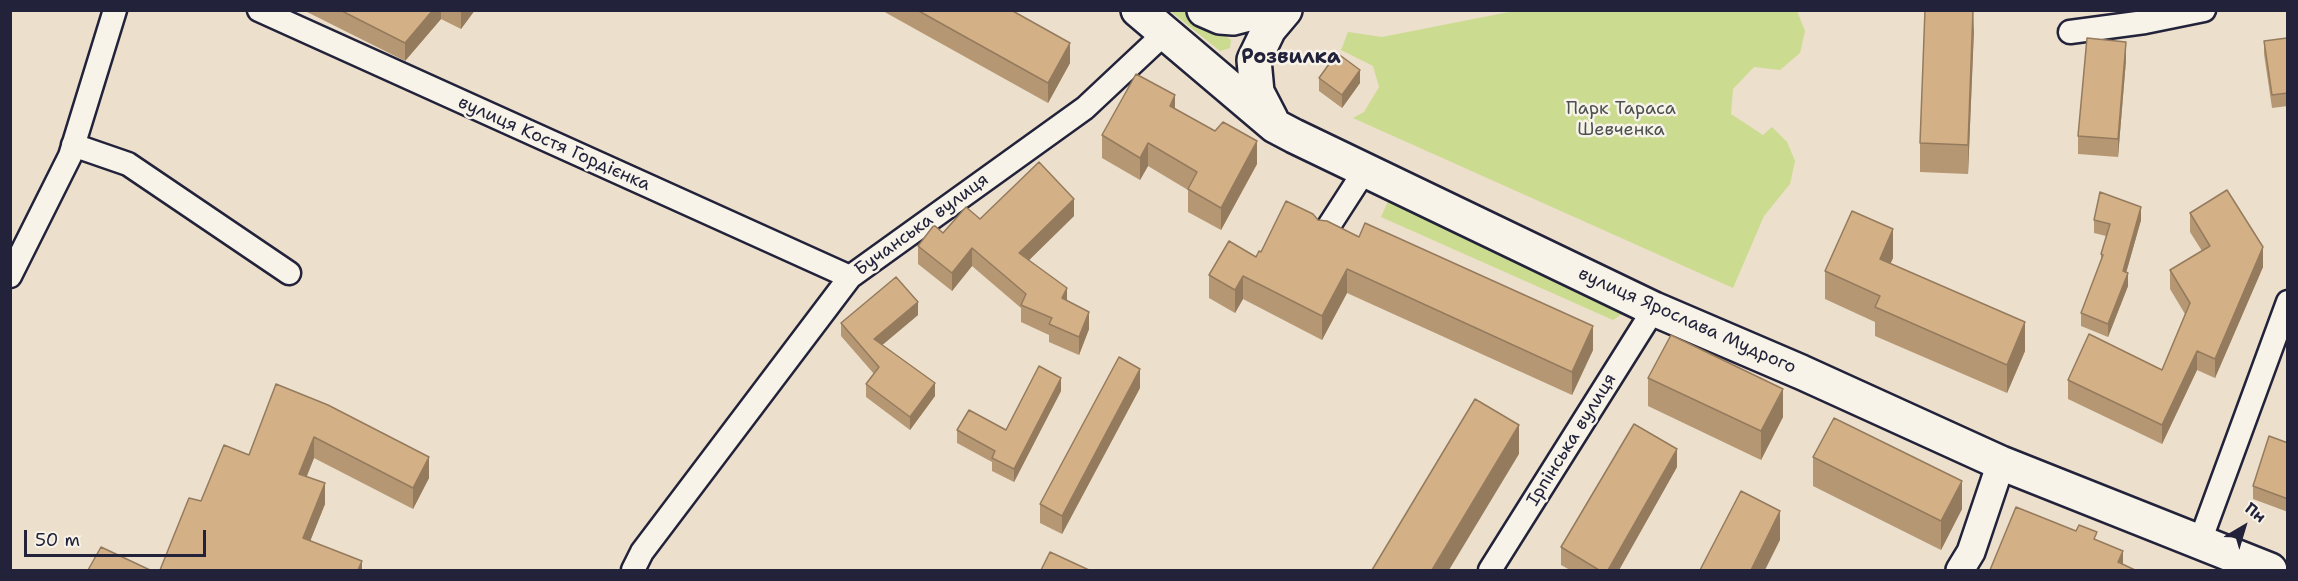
<!DOCTYPE html>
<html>
<head>
<meta charset="utf-8">
<style>
	body { margin:0 }
	#map { position:relative; width:2298px; height:581px; overflow:hidden; background:#ecdfcb; font-family:"Shantell Sans",sans-serif }
	canvas { display:block }
	.frame { position:absolute; inset:0; border:12px solid #22223b; pointer-events:none }
	.north { position:absolute; left:2214px; top:497px; width:60px; height:60px; -webkit-text-stroke:4px #f7f3e8; paint-order:stroke; rotate:38deg; font-size:16px; font-weight:700; line-height:24px; text-align:center; color:#22223b }
	.north::after { content:''; display:block; margin:auto; width:21px; height:27px; background:#22223b; clip-path:polygon(50% 0,100% 100%,50% 72%,0 100%) }
	.scale { position:absolute; left:24px; top:530px; width:182px; height:27px; box-sizing:border-box; border:3px solid #22223b; border-top:0; padding-left:8px; font-size:18px; line-height:21px; white-space:nowrap; color:#22223b; -webkit-text-stroke:4px #f7f3e8; paint-order:stroke }
</style>
</head>
<body>
<div id="map">
<canvas width="2298" height="581"></canvas>
<div class="frame"></div>
<div class="north">Пн</div>
<div class="scale">50 m</div>
</div>
<script>
const g = document.querySelector('canvas').getContext('2d');
g.lineJoin = 'round';
function paint(path, color) { g.fillStyle = color; g.fill(path, 'evenodd'); }
const toPath = rows => new Path2D(rows.map(r => 'M' + r).join(''));
function trace(path, color, width, dash) { g.strokeStyle = color; g.lineWidth = width; g.lineCap = dash ? 'butt' : 'round'; g.setLineDash(dash || []); g.stroke(path); }
function label(font, color, halo, rows, align = 'center') {
  g.font = font + ' "Shantell Sans",sans-serif'; g.lineWidth = 5; g.setLineDash([]); g.textBaseline = 'middle'; g.strokeStyle = halo; g.fillStyle = color; for (const [text, x, y, turn = 0] of rows) {
    g.save(); g.translate(x, y); g.rotate((+turn || 0) * Math.PI / 180); g.textAlign = isNaN(turn) ? turn : align; if (halo) g.strokeText(text, 0, 0); g.fillText(text, 0, 0); g.restore();
  }
}
paint(toPath([
	[1170,11,1194,11,1231,40,1230,48,1220,51],
	[1514,11,1797,11,1805,31,1800,53,1780,70,1754,67,1733,89,1731,114,1763,135,1772,127,1787,142,1795,161,1790,184,1764,216,1733,288,1353,118,1364,112,1379,87,1373,66,1341,50,1348,32,1382,37],
	[1389,199,1630,309,1613,320,1381,217]
]), '#cbdb8f');
const minor = toPath([
	[259,10,850,277],
	[2070,32,2145,22,2204,10],
	[73,145,128,164,289,273],
	[1325,232,1365,170],
	[10,276,70,156,115,10],
	[2199,544,2288,302],
	[633,570,642,552,850,277,1085,108,1165,33],
	[1490,570,1654,309]
]);
const tertiary = toPath([
	[1960,570,1971,552,2001,463]
]);
const primary = toPath([
	[1138,10,1275,126,1294,136,1654,309,1801,372,2001,463,2270,570],
	[1204,10,1220,17,1233,18,1264,10],
	[1271,119,1257,92,1254,60,1269,29,1285,10]
]);
trace(minor, '#22223b', 27);
trace(tertiary, '#22223b', 32);
trace(primary, '#22223b', 38);
trace(minor, '#f7f3e8', 22);
trace(tertiary, '#f7f3e8', 27);
trace(primary, '#f7f3e8', 33);
paint(toPath([
	[303,10,475,10,461,29,441,19,405,61],
	[881,10,1011,10,1070,63,1048,103],
	[1974,29,1968,174,1920,172,1920,143],
	[2287,38,2288,106,2272,108,2264,54,2264,41],
	[2126,60,2118,157,2078,154,2078,136],
	[1319,78,1360,83,1342,108,1319,91],
	[1175,109,1257,164,1221,230,1188,212,1188,190,1148,166,1140,180,1102,158,1102,135],
	[2190,213,2263,267,2215,378,2197,370,2162,444,2068,399,2068,380,2162,370,2185,314,2170,289,2170,270,2202,251,2190,232],
	[1074,216,1029,260,1067,301,1089,329,1079,355,1049,342,1049,335,1021,322,1021,308,972,266,952,291,918,264,918,246,943,233,980,219],
	[1318,220,1593,350,1572,395,1347,293,1322,340,1243,299,1235,313,1209,298,1209,275,1256,257,1261,252],
	[2094,220,2141,220,2126,272,2128,286,2108,337,2081,326,2081,313,2101,262,2101,254,2106,236,2094,233],
	[1893,258,1890,264,2025,351,2007,393,1875,336,1875,322,1825,299,1825,271],
	[918,315,882,345,935,396,910,430,866,397,866,384,874,374,841,336,841,323],
	[1648,378,1783,417,1761,460,1648,406],
	[276,384,429,478,413,509,314,458,307,476,325,504,310,541,362,570,201,501,249,455],
	[1140,388,1062,534,1040,523,1040,504],
	[1061,391,1014,482,992,471,992,462,957,443,957,430,1006,430],
	[2288,443,2288,512,2253,499,2253,486],
	[1813,457,1962,509,1941,550,1813,486],
	[1677,467,1619,570,1570,570,1561,565,1561,547]
]), '#b69773');
paint(toPath([
	[433,10,441,10,441,19,405,61,405,43],
	[461,10,475,10,461,29],
	[1974,10,1974,29,1968,174,1968,145],
	[2126,42,2126,60,2118,157,2118,139],
	[1070,43,1070,63,1048,103,1048,83],
	[1360,70,1360,83,1342,108,1342,95],
	[1175,95,1175,118,1170,106],
	[1257,141,1257,164,1221,230,1221,208],
	[1148,143,1148,166,1140,180,1140,158],
	[1074,199,1074,216,1019,270,1019,253],
	[2141,207,2141,220,2123,284,2123,271],
	[1893,229,1893,258,1880,287,1880,259],
	[2263,247,2263,267,2215,378,2215,359],
	[972,248,972,266,952,291,952,273],
	[1347,269,1347,293,1322,340,1322,316],
	[2128,273,2128,286,2108,337,2108,324],
	[1243,276,1243,299,1235,313,1235,290],
	[1067,288,1067,306,1062,298],
	[918,302,918,315,874,352,874,339],
	[1089,312,1089,329,1079,355,1079,337],
	[2025,322,2025,351,2007,393,2007,365],
	[1593,326,1593,350,1572,395,1572,372],
	[2197,351,2197,370,2162,444,2162,425],
	[1140,369,1140,388,1062,534,1062,516],
	[1061,378,1061,391,1014,482,1014,469],
	[935,383,935,396,910,430,910,417],
	[1783,389,1783,417,1761,460,1761,431],
	[1519,425,1519,454,1449,570,1432,570],
	[314,437,314,458,299,495,299,474],
	[1677,449,1677,467,1619,570,1608,570],
	[429,457,429,478,413,509,413,488],
	[1962,481,1962,509,1941,550,1941,521],
	[325,483,325,504,303,559,303,538],
	[1780,511,1780,540,1765,570,1751,570],
	[2123,551,2123,570,2118,562],
	[362,561,362,570,358,570]
]), '#947b5e');
const building = toPath([
	[340,10,433,10,405,43,340,10],
	[917,10,1011,10,1070,43,1048,83,917,10],
	[1925,10,1973,10,1968,145,1920,143,1925,10],
	[2087,38,2126,42,2118,139,2078,136,2087,38],
	[2287,38,2288,93,2272,95,2264,41,2287,38],
	[1337,53,1360,70,1342,95,1319,78,1337,53],
	[1136,74,1175,95,1170,106,1215,131,1223,122,1257,141,1221,208,1188,189,1197,172,1148,143,1140,158,1102,135,1136,74],
	[1039,162,1074,199,1019,253,1067,288,1062,298,1089,312,1079,337,1049,324,1052,318,1021,305,1026,294,972,248,952,273,918,246,934,225,943,233,966,207,980,219,1039,162],
	[2227,190,2263,247,2215,359,2197,351,2162,425,2068,380,2089,334,2162,370,2190,303,2170,270,2210,246,2190,213,2227,190],
	[2100,192,2141,207,2123,271,2128,273,2108,324,2081,313,2103,255,2101,254,2110,224,2094,220,2100,192],
	[1286,201,1313,214,1318,220,1327,221,1359,237,1365,223,1593,326,1572,372,1347,269,1322,316,1243,276,1235,290,1209,275,1229,241,1256,257,1259,251,1261,252,1286,201],
	[1852,211,1893,229,1880,259,2025,322,2007,365,1875,307,1880,296,1825,271,1852,211],
	[896,277,918,302,874,339,935,383,910,417,866,384,879,367,841,323,896,277],
	[1671,335,1783,389,1761,431,1648,378,1671,335],
	[1119,357,1140,369,1062,516,1040,504,1119,357],
	[1039,366,1061,378,1014,469,992,458,995,451,957,430,969,410,1006,430,1039,366],
	[276,384,328,405,429,457,413,488,314,437,299,474,325,483,303,538,362,561,358,570,160,570,189,498,201,501,224,445,249,455,276,384],
	[1475,399,1519,425,1432,570,1372,570,1475,399],
	[1834,418,1962,481,1941,521,1813,457,1834,418],
	[1634,424,1677,449,1608,570,1599,570,1561,547,1634,424],
	[2269,436,2288,443,2288,499,2253,486,2269,436],
	[1741,491,1780,511,1751,570,1700,570,1741,491],
	[2016,507,2076,531,2079,525,2097,532,2094,539,2123,551,2118,562,2135,570,1990,570,2016,507],
	[101,547,150,570,88,570,101,547],
	[1050,552,1089,570,1041,570,1050,552]
]);
paint(building, '#d4b086');
trace(building, '#947b5e', 1.5);
label('18px', '#4c5050', '#f7f3e8', [
	["Парк Тараса",1621,109],
	["Шевченка",1621,130]
]);
label('18px', '#22223b', '#f7f3e8', [
	["вулиця Костя Гордієнка",554,144,24],
	["Бучанська вулиця",922,225,-36],
	["вулиця Ярослава Мудрого",1687,321,24],
	["Ірпінська вулиця",1572,440,-58]
]);
label('bold 20px', '#22223b', '#f7f3e8', [
	["Розвилка",1291,58]
]);
</script>
</body>
</html>
